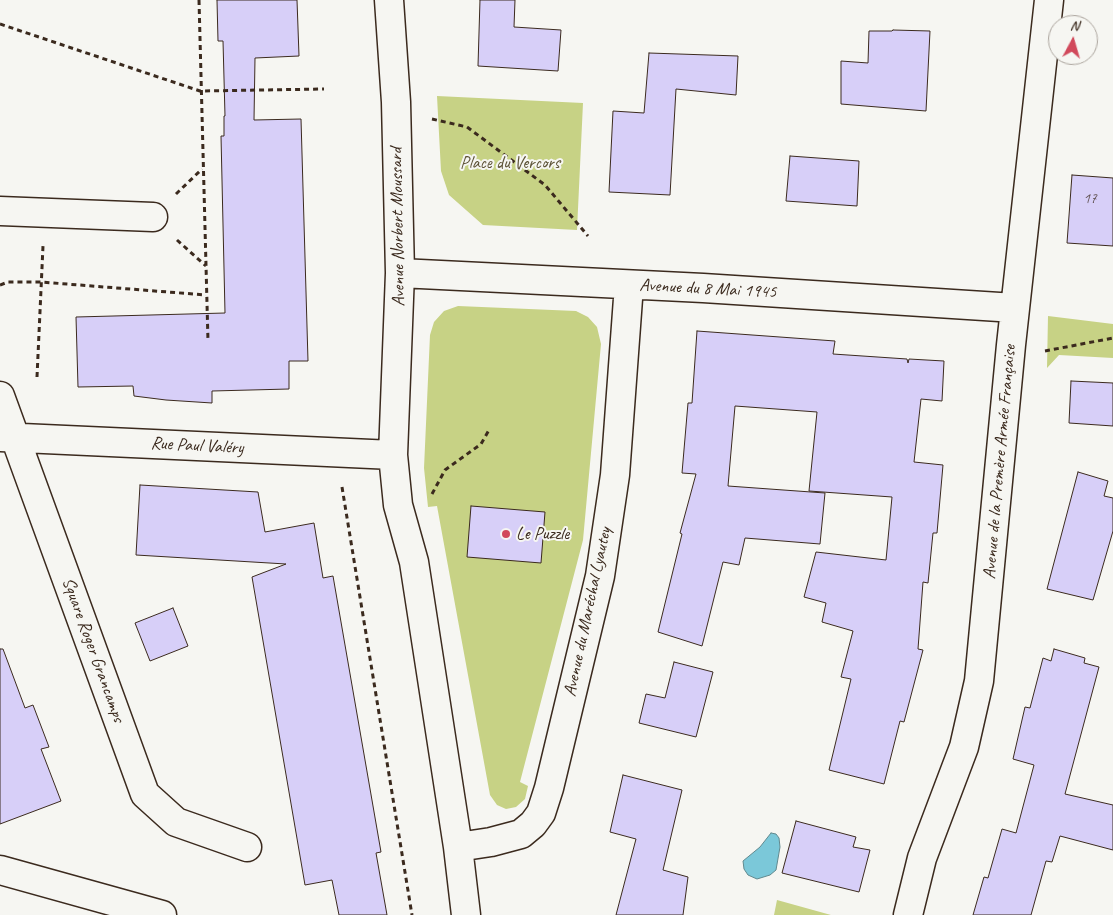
<!DOCTYPE html>
<html>
<head>
<meta charset="utf-8">
<style>
	body { margin:0 }
	#map { position:relative; width:1113px; height:915px; overflow:hidden; background:#f6f6f2; font-family:Caveat,sans-serif }
	canvas { display:block }
	.north { position:absolute; left:1048px; top:15px; width:50px; height:50px; box-sizing:border-box; background:#f6f6f2; border:1px solid #aba49d; border-radius:50%; rotate:6deg; font-size:14px; font-weight:700; line-height:20px; text-align:center; color:#3b2a1e }
	.north::after { content:''; display:block; margin:auto; width:18px; height:22px; background:#d1495b; clip-path:polygon(50% 0,100% 100%,50% 72%,0 100%) }
</style>
</head>
<body>
<div id="map">
<canvas width="1113" height="915"></canvas>
<div class="north">N</div>
</div>
<script>
const g = document.querySelector('canvas').getContext('2d');
g.lineJoin = 'round';
function paint(path, color) { g.fillStyle = color; g.fill(path, 'evenodd'); }
const toPath = rows => new Path2D(rows.map(r => 'M' + r).join(''));
function trace(path, color, width, dash) { g.strokeStyle = color; g.lineWidth = width; g.lineCap = dash ? 'butt' : 'round'; g.setLineDash(dash || []); g.stroke(path); }
function label(font, color, halo, rows, align = 'center') {
  g.font = font + ' Caveat,sans-serif'; g.lineWidth = 4; g.setLineDash([]); g.textBaseline = 'middle'; g.strokeStyle = halo; g.fillStyle = color; for (const [text, x, y, turn = 0] of rows) {
    g.save(); g.translate(x, y); g.rotate((+turn || 0) * Math.PI / 180); g.textAlign = isNaN(turn) ? turn : align; if (halo) g.strokeText(text, 0, 0); g.fillText(text, 0, 0); g.restore();
  }
}
paint(toPath([
	[437,96,583,103,577,230,483,225,449,195,441,171],
	[458,306,576,311,588,317,597,327,601,344,583,540,520,782,528,786,525,799,516,807,506,809,497,805,490,795,437,506,428,507,424,468,430,335,434,322,444,311],
	[1048,316,1113,324,1113,358,1059,355,1047,368],
	[777,900,831,915,774,915]
]), '#c7d285');
const water = toPath([
	[771,833,776,834,779,838,780,847,776,870,770,875,757,879,748,875,744,869,743,861,760,847,771,833]
]);
paint(water, '#7bc8d9');
trace(water, '#61898e', 1);
const building = toPath([
	[217,0,297,0,299,56,255,58,254,120,301,119,308,361,289,361,289,389,212,391,212,403,166,400,134,396,133,386,78,387,76,317,225,313,221,136,224,136,224,116,225,116,223,41,218,41,217,0],
	[480,0,515,0,514,27,561,30,558,71,478,66,480,0],
	[893,30,930,31,926,111,841,104,841,61,868,63,869,31,892,31,893,30],
	[649,53,738,56,736,95,676,89,670,195,609,192,613,111,644,113,649,53],
	[790,156,859,161,857,206,786,201,790,156],
	[1072,175,1113,178,1113,246,1067,243,1072,175],
	[697,331,835,341,833,354,907,359,908,363,909,359,944,361,942,401,921,399,914,462,943,465,937,533,933,533,928,583,923,582,918,649,923,650,904,722,900,721,884,784,829,770,851,679,841,677,853,631,822,622,826,603,804,597,816,552,886,560,892,497,809,491,817,412,735,406,728,486,825,493,820,544,745,538,739,565,723,562,702,646,658,632,682,534,680,533,696,474,682,473,688,403,692,403,697,331],
	[1071,381,1113,383,1113,426,1069,423,1071,381],
	[1078,472,1108,481,1104,496,1113,498,1113,531,1093,600,1047,589,1078,472],
	[140,485,258,492,265,532,314,523,323,578,333,576,381,852,376,853,387,915,339,915,332,880,305,885,252,577,286,564,136,555,140,485],
	[471,506,545,512,541,563,467,557,471,506],
	[173,608,188,646,150,661,135,623,173,608],
	[0,649,3,649,25,708,33,705,49,747,41,749,61,801,0,824,0,649],
	[1054,649,1085,658,1084,663,1099,667,1065,794,1113,805,1113,850,1060,836,1052,862,1046,861,1031,915,973,915,984,877,988,878,1002,829,1016,833,1034,765,1013,759,1025,707,1030,708,1043,658,1051,661,1054,649],
	[674,662,713,672,696,737,639,723,646,694,665,698,674,662],
	[623,775,682,790,663,870,688,877,683,915,616,915,636,839,610,832,623,775],
	[796,821,856,837,853,847,870,850,859,892,782,873,796,821]
]);
paint(building, '#d7cff8');
trace(building, '#3b2a1e', 1);
const minor = toPath([
	[389,0,396,102,400,273,393,455,398,505,414,562,458,847,466,915],
	[0,211,153,217],
	[400,273,703,288,1015,308],
	[0,396,145,794,176,822,247,847],
	[0,437,393,455],
	[458,847,491,842,521,834,533,824,541,813,549,788,600,576,615,475,629,285],
	[0,870,162,915],
	[908,915,922,858,964,747,979,681,1011,345,1049,0]
]);
trace(minor, '#3b2a1e', 31);
trace(toPath([
	[199,0,208,341],
	[0,24,200,91,324,89],
	[432,119,467,127,545,185,588,236],
	[176,194,202,169],
	[177,240,206,266],
	[0,285,8,282,41,282,206,295],
	[1045,351,1113,338],
	[37,377,43,246],
	[342,487,412,915],
	[432,494,445,470,481,444,489,430]
]), '#3b2a1e', 3, [5, 4]);
trace(minor, '#f6f6f2', 28);
for (const [x, y, r, color] of [
	[506,534,5,"#d1495b"]
]) { const dot = new Path2D(); dot.arc(x, y, r, 0, 2 * Math.PI); g.fillStyle = color; g.fill(dot); trace(dot, '#f6f6f2', 2); }
label('15px', '#625354', null, [
	["17",1090,199]
]);
label('18px', '#5e5438', '#f6f6f2', [
	["Place du Vercors",510,163]
]);
label('18px', '#3b2a1e', '#f6f6f2', [
	["Avenue Norbert Moussard",398,227,-91],
	["Avenue du 8 Mai 1945",708,289,3],
	["Rue Paul Valéry",197,446,3],
	["Avenue de la Premère Armée Française",1000,462,-85],
	["Avenue du Maréchal Lyautey",588,612,-78],
	["Square Roger Grancamps",93,650,70]
]);
label('18px', '#3b2a1e', '#f6f6f2', [
	["Le Puzzle",516,534]
], 'left');
</script>
</body>
</html>
